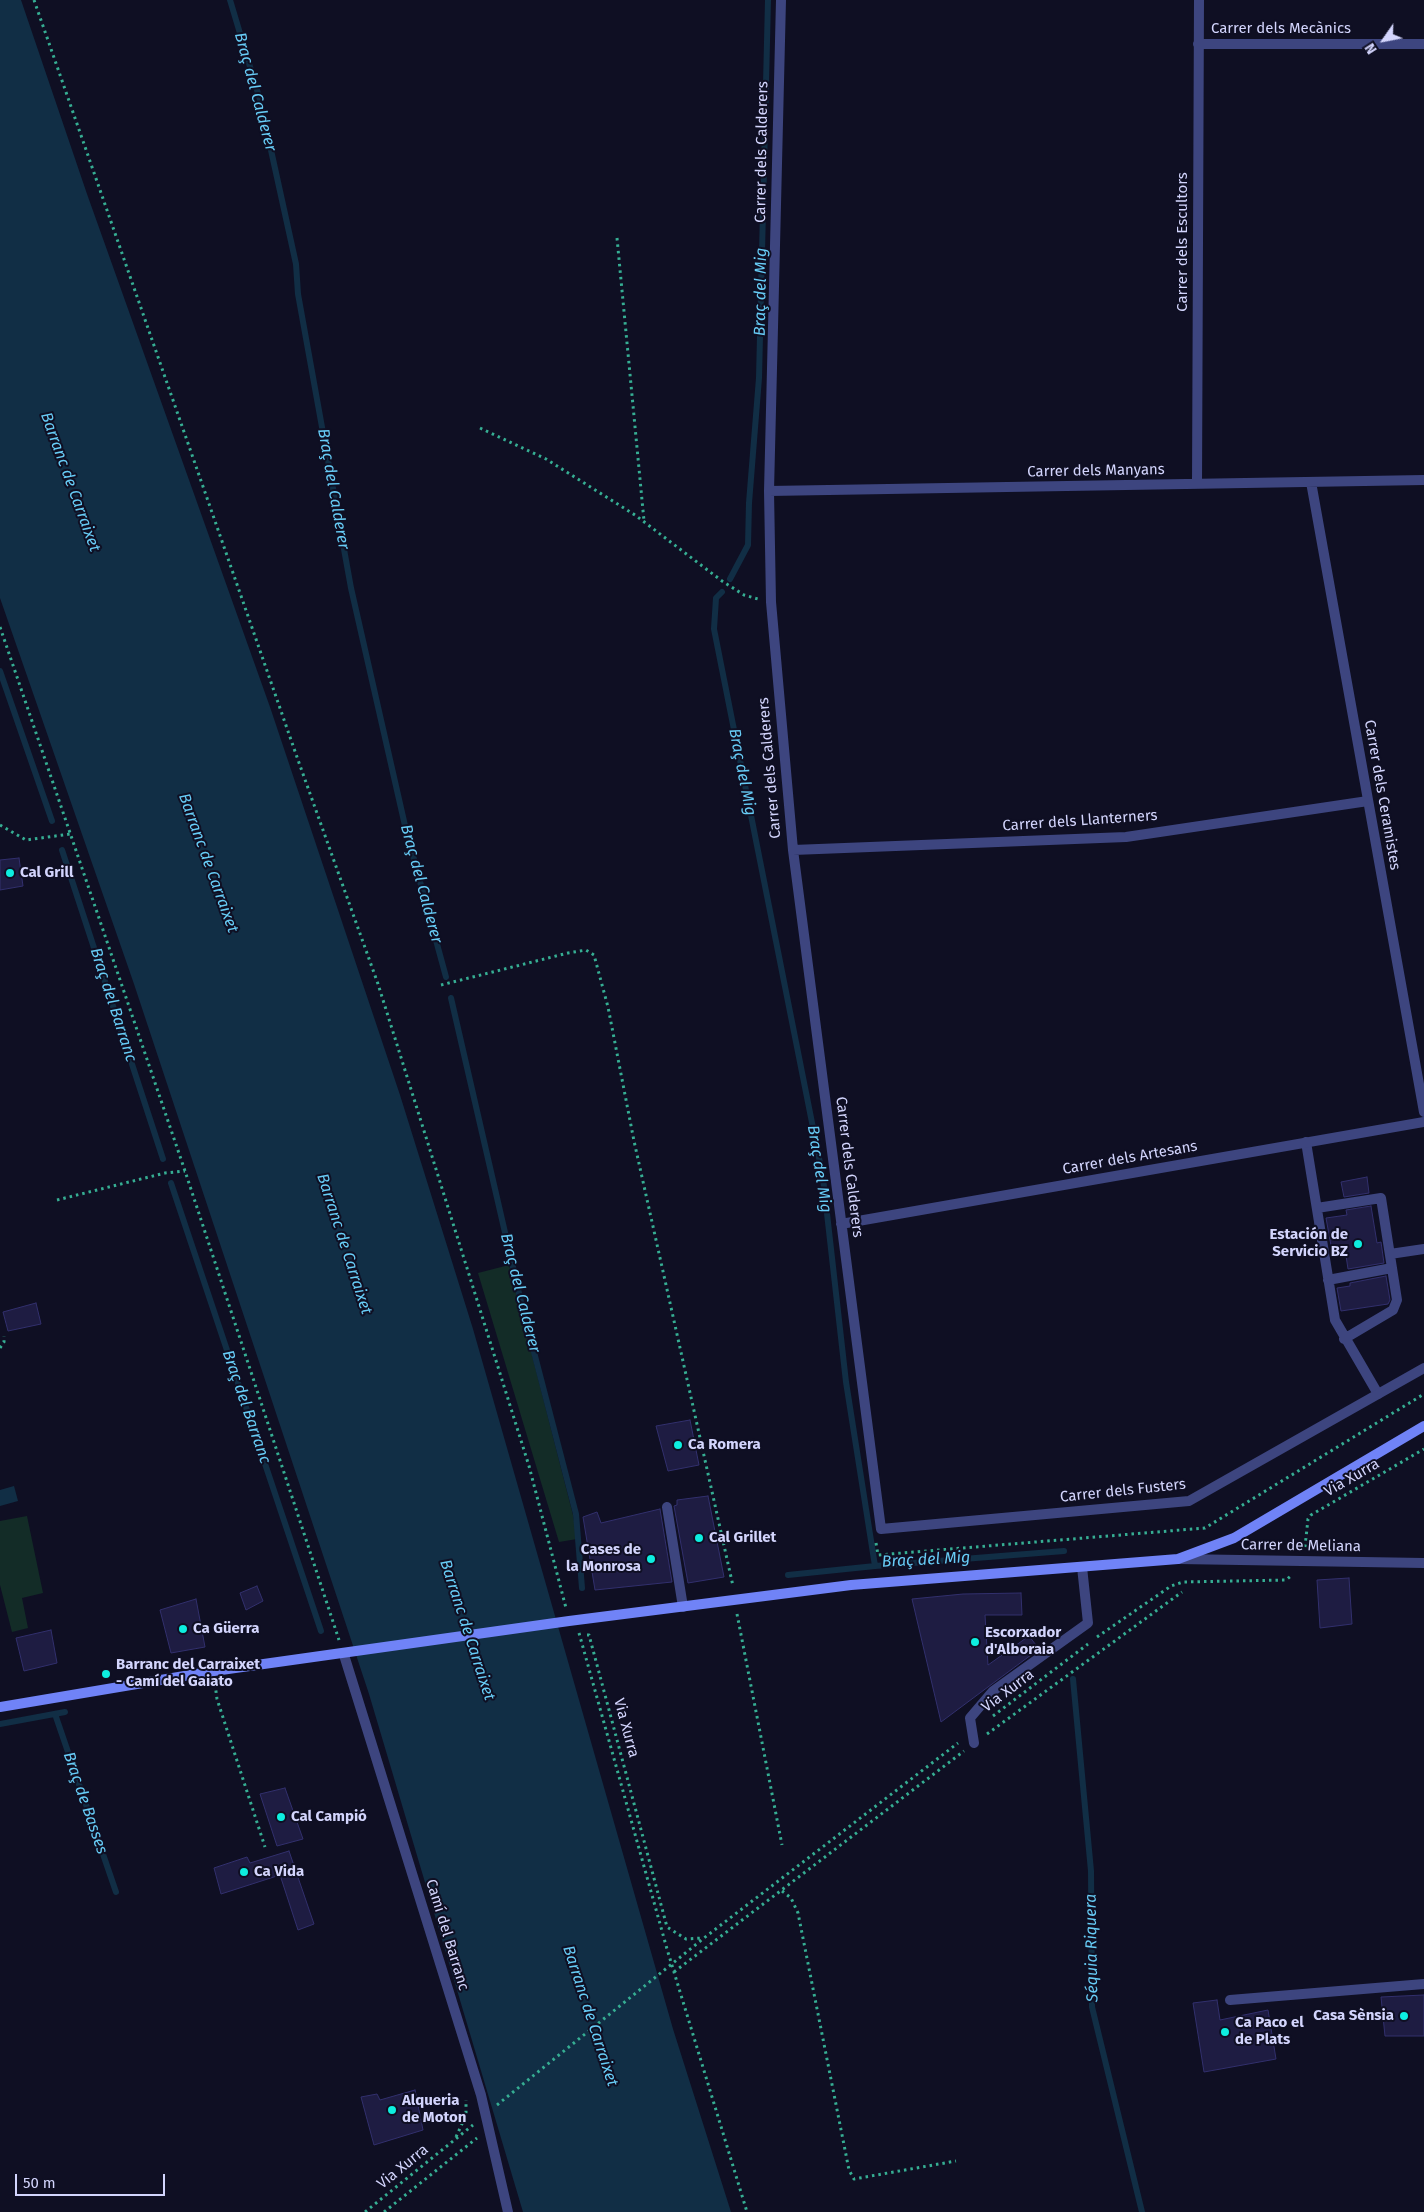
<!DOCTYPE html>
<html>
<head>
<meta charset="utf-8">
<style>
	body { margin:0 }
	#map { position:relative; width:1424px; height:2212px; overflow:hidden; background:#0f0f23; font-family:"Fira Sans",sans-serif }
	canvas { display:block }
	.north { position:absolute; left:1359px; top:15px; width:50px; height:50px; -webkit-text-stroke:4px #0f0f23; paint-order:stroke; rotate:237deg; font-size:14px; font-weight:700; line-height:20px; text-align:center; color:#d3d5fd }
	.north::after { content:''; display:block; margin:auto; width:18px; height:22px; background:#d3d5fd; clip-path:polygon(50% 0,100% 100%,50% 72%,0 100%) }
	.scale { position:absolute; left:15px; top:2174px; width:150px; height:22px; box-sizing:border-box; border:2px solid #d3d5fd; border-top:0; padding-left:6px; font-size:15px; line-height:18px; white-space:nowrap; color:#d3d5fd; -webkit-text-stroke:4px #0f0f23; paint-order:stroke }
</style>
</head>
<body>
<div id="map">
<canvas width="1424" height="2212"></canvas>
<div class="north">N</div>
<div class="scale">50 m</div>
</div>
<script>
const g = document.querySelector('canvas').getContext('2d');
g.lineJoin = 'round';
function paint(path, color) { g.fillStyle = color; g.fill(path, 'evenodd'); }
const toPath = rows => new Path2D(rows.map(r => 'M' + r).join(''));
function trace(path, color, width, dash) { g.strokeStyle = color; g.lineWidth = width; g.lineCap = dash ? 'butt' : 'round'; g.setLineDash(dash || []); g.stroke(path); }
function label(font, color, halo, rows, align = 'center') {
  g.font = font + ' "Fira Sans",sans-serif'; g.lineWidth = 4; g.setLineDash([]); g.textBaseline = 'middle'; g.strokeStyle = halo; g.fillStyle = color; for (const [text, x, y, turn = 0] of rows) {
    g.save(); g.translate(x, y); g.rotate((+turn || 0) * Math.PI / 180); g.textAlign = isNaN(turn) ? turn : align; if (halo) g.strokeText(text, 0, 0); g.fillText(text, 0, 0); g.restore();
  }
}
paint(toPath([
	[509,1265,573,1515,577,1539,559,1542,478,1273],
	[27,1516,43,1593,22,1598,28,1628,12,1632,0,1585,0,1521]
]), '#132c27');
paint(toPath([
	[0,0,21,0,87,194,270,707,400,1095,473,1329,673,2029,731,2212,523,2212,369,1694,134,984,0,598],
	[14,1486,18,1501,0,1506,0,1490]
]), '#112e45');
trace(toPath([
	[230,0,260,100,296,264,298,294,351,588,406,830,446,977],
	[730,579,748,545,749,503,759,378,768,0],
	[722,592,716,598,714,629,823,1178,846,1382,875,1566,1064,1551],
	[0,671,52,821],
	[62,850,163,1159],
	[451,998,521,1302,576,1514,582,1588],
	[171,1183,321,1631],
	[788,1575,875,1566],
	[1073,1679,1091,1871,1092,2007,1142,2212],
	[55,1714,116,1892],
	[0,1724,65,1712]
]), '#112e45', 6);
const building = toPath([
	[19,858,23,886,0,890,0,860,19,858],
	[1367,1177,1369,1193,1344,1197,1341,1182,1367,1177],
	[1371,1206,1377,1243,1381,1242,1384,1263,1348,1269,1345,1249,1332,1251,1326,1218,1347,1215,1346,1210,1371,1206],
	[1386,1276,1390,1300,1388,1304,1341,1311,1337,1288,1350,1286,1350,1283,1386,1276],
	[36,1303,41,1324,8,1331,3,1312,36,1303],
	[690,1420,699,1465,668,1471,656,1426,690,1420],
	[708,1496,724,1577,688,1583,674,1506,677,1505,677,1500,708,1496],
	[660,1509,672,1582,595,1590,583,1517,597,1512,601,1523,660,1509],
	[1349,1578,1352,1624,1320,1628,1317,1580,1349,1578],
	[257,1586,263,1601,246,1610,240,1593,257,1586],
	[1021,1593,1022,1615,985,1615,988,1665,1029,1636,1039,1649,941,1722,912,1599,963,1594,1021,1593],
	[196,1599,205,1647,171,1653,160,1610,196,1599],
	[51,1630,57,1663,24,1671,16,1638,51,1630],
	[285,1788,303,1839,277,1846,260,1794,285,1788],
	[289,1851,314,1924,298,1930,280,1875,221,1894,214,1868,247,1857,250,1863,289,1851],
	[1424,1995,1424,2036,1385,2036,1381,1997,1424,1995],
	[1217,2000,1220,2020,1268,2010,1276,2059,1204,2072,1193,2003,1217,2000],
	[415,2090,423,2130,374,2145,361,2097,377,2094,380,2100,415,2090]
]);
paint(building, '#1e1c42');
trace(building, '#32306d', 1);
trace(toPath([
	[34,0,298,760,378,984,529,1466,566,1608],
	[617,238,644,521],
	[480,428,546,459,635,515,722,581,744,595,758,599],
	[0,627,185,1171,339,1640],
	[0,825,26,840,70,834],
	[441,985,568,953,586,950,594,955,608,1007,634,1141,733,1586],
	[57,1200,165,1173,185,1171],
	[0,1348,4,1342,4,1336],
	[876,1543,878,1555,1205,1528,1424,1394],
	[1305,1547,1308,1519,1311,1515,1424,1449],
	[737,1614,782,1845],
	[579,1633,667,1949,747,2212],
	[587,1635,589,1635,667,1927,686,1939,703,1938],
	[1097,1637,1171,1586,1183,1582,1286,1580,1292,1575],
	[215,1684,217,1699,265,1847],
	[993,1716,1088,1644],
	[987,1734,1182,1592],
	[782,1891,791,1898,798,1913,849,2170,854,2179,956,2161],
	[674,1972,964,1751],
	[497,2105,704,1938,958,1743],
	[456,2137,466,2115,466,2100],
	[365,2212,473,2125],
	[384,2212,477,2138]
]), '#36ae93', 3, [2.5, 4]);
trace(toPath([
	[1306,1142,1335,1320,1378,1394],
	[1317,1208,1381,1198,1397,1300,1393,1310,1344,1339],
	[1390,1254,1424,1249],
	[1328,1280,1392,1268],
	[667,1507,683,1607],
	[1230,2000,1424,1984]
]), '#3d457f', 10);
trace(toPath([
	[781,0,769,491,771,602,793,850,881,1529,1189,1501,1424,1368],
	[1198,44,1424,44],
	[1311,482,1424,1112],
	[1197,484,1199,0],
	[769,491,1424,480],
	[793,850,1126,837,1368,801],
	[841,1224,1424,1122],
	[1179,1559,1424,1563],
	[974,1743,970,1718,993,1691,1088,1623,1082,1567]
]), '#3d457f', 10);
trace(toPath([
	[344,1655,481,2095,508,2212]
]), '#3d457f', 10);
trace(toPath([
	[0,1707,214,1671,569,1621,851,1585,1178,1559,1234,1538,1424,1426]
]), '#7083f7', 10);
for (const [x, y, r, color] of [
	[10,873,5,"#0deee0"],
	[1358,1244,5,"#0deee0"],
	[678,1445,5,"#0deee0"],
	[699,1538,5,"#0deee0"],
	[651,1559,5,"#0deee0"],
	[183,1629,5,"#0deee0"],
	[975,1642,5,"#0deee0"],
	[106,1674,5,"#0deee0"],
	[281,1817,5,"#0deee0"],
	[244,1872,5,"#0deee0"],
	[1404,2016,5,"#0deee0"],
	[1225,2032,5,"#0deee0"],
	[392,2110,5,"#0deee0"]
]) { const dot = new Path2D(); dot.arc(x, y, r, 0, 2 * Math.PI); g.fillStyle = color; g.fill(dot); trace(dot, '#0f0f23', 2); }
label('15px', '#d3d5fd', '#0f0f23', [
	["Carrer dels Mecànics",1281,29],
	["Carrer dels Calderers",762,152,-89],
	["Carrer dels Escultors",1183,242,-90],
	["Carrer dels Manyans",1096,471,-1],
	["Carrer dels Calderers",770,768,-95],
	["Carrer dels Ceramistes",1382,795,80],
	["Carrer dels Llanterners",1080,821,-4],
	["Carrer dels Artesans",1130,1158,-10],
	["Carrer dels Calderers",849,1167,83],
	["Via Xurra",1352,1478,-30],
	["Carrer dels Fusters",1123,1491,-6],
	["Carrer de Meliana",1301,1546,1],
	["Via Xurra",1008,1691,-37],
	["Via Xurra",626,1728,75],
	["Camí del Barranc",447,1935,73],
	["Via Xurra",403,2167,-39]
]);
label('bold 15px', '#d3d5fd', '#0f0f23', [
	["Cal Grill",20,873],
	["Estación de",1348,1235,"right"],
	["Servicio BZ",1348,1252,"right"],
	["Ca Romera",688,1445],
	["Cal Grillet",709,1538],
	["Cases de",641,1550,"right"],
	["la Monrosa",641,1567,"right"],
	["Ca Güerra",193,1629],
	["Escorxador",985,1633],
	["d'Alboraia",985,1650],
	["Barranc del Carraixet",116,1665],
	["- Camí del Gaiato",116,1682],
	["Cal Campió",291,1817],
	["Ca Vida",254,1872],
	["Casa Sènsia",1394,2016,"right"],
	["Ca Paco el",1235,2023],
	["de Plats",1235,2040],
	["Alqueria",402,2101],
	["de Moton",402,2118]
], 'left');
label('italic 16px', '#67ccf6', '#0f0f23', [
	["Braç del Calderer",255,92,75],
	["Braç del Mig",761,292,-89],
	["Barranc de Carraixet",70,482,70],
	["Braç del Calderer",333,489,80],
	["Braç del Mig",742,772,79],
	["Barranc de Carraixet",208,863,70],
	["Braç del Calderer",421,884,75],
	["Braç del Barranc",113,1005,72],
	["Braç del Mig",819,1169,81],
	["Barranc de Carraixet",344,1244,72],
	["Braç del Calderer",520,1293,76],
	["Braç del Barranc",246,1407,71],
	["Braç del Mig",926,1560,-3],
	["Barranc de Carraixet",467,1630,72],
	["Braç de Basses",85,1803,71],
	["Séquia Riquera",1092,1948,-91],
	["Barranc de Carraixet",590,2016,72]
]);
</script>
</body>
</html>
